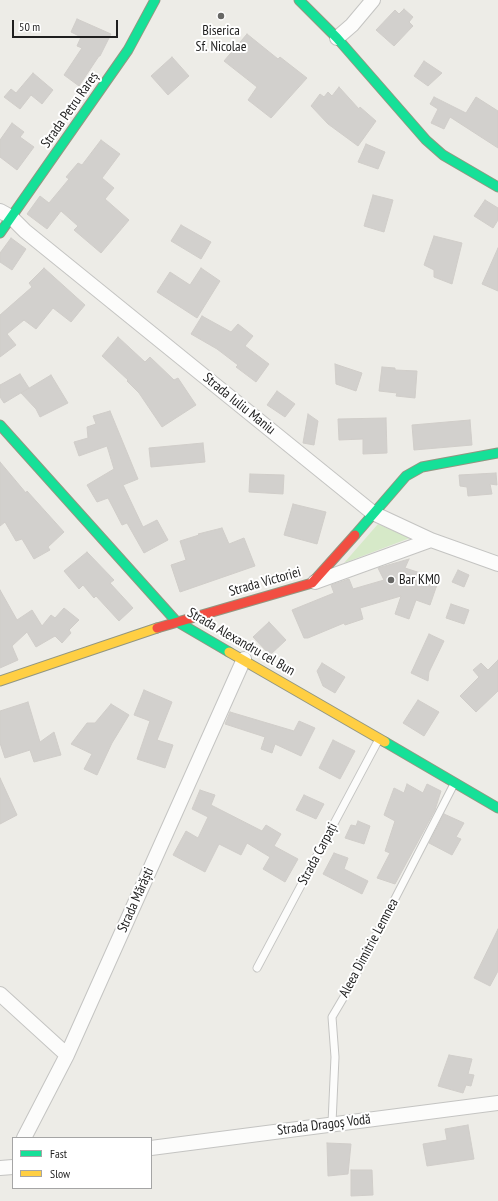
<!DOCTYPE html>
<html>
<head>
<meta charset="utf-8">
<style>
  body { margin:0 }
  #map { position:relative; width:498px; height:1201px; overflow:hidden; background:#edece7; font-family:"PT Sans Narrow",sans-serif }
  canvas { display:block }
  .legend { position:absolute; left:12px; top:1137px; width:140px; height:52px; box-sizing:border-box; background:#fff; border:1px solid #a5a5a5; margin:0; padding:5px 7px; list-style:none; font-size:12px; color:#1f1f1f }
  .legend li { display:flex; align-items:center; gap:8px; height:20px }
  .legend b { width:20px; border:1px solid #a5a5a5 }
  .scale { position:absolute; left:12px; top:20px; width:106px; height:18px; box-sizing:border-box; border:2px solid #1f1f1f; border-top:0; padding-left:5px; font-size:12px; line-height:14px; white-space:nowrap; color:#1f1f1f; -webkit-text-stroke:3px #fff; paint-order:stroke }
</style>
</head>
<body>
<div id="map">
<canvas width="498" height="1201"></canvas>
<ul class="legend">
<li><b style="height:5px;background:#16e098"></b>Fast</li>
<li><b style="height:5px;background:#ffcf43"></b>Slow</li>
</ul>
<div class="scale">50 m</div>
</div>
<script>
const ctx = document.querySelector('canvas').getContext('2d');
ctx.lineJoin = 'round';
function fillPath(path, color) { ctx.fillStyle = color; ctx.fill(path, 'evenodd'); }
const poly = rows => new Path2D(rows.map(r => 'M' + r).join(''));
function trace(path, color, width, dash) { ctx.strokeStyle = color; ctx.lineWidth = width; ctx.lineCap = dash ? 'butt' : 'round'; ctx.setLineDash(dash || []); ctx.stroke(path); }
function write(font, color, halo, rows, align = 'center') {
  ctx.font = font + ' "PT Sans Narrow",sans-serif'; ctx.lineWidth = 4; ctx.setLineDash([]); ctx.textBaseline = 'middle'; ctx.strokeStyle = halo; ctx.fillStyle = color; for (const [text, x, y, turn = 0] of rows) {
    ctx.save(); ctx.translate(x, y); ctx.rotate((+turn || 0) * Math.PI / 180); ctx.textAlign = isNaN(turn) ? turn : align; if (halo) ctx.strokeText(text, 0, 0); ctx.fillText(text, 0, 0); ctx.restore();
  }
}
const grass = poly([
  [378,524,410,538,344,563]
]);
const building = poly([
  [404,9,413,17,409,22,413,26,394,46,376,30,395,10,399,14,404,9],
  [77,19,111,34,100,56,99,56,79,86,64,75,82,48,77,46,81,37,71,32,77,19],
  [247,34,278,59,280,57,307,78,271,118,248,100,257,87,224,61,247,34],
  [172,57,189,76,168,95,151,76,172,57],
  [424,61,442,73,428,86,414,76,424,61],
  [33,73,53,90,42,104,31,95,20,109,4,97,11,89,16,93,33,73],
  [339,87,359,109,360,107,376,121,358,146,328,124,311,106,320,94,324,97,328,92,332,96,339,87],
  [434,97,466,113,476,97,498,111,498,148,450,117,444,129,431,123,438,109,430,104,434,97],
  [12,123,24,132,20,137,34,147,17,170,0,157,0,140,12,123],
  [101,140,120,154,102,178,114,188,105,199,129,220,101,253,74,230,78,226,61,211,47,229,27,214,40,196,49,203,69,179,66,177,78,163,82,165,101,140],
  [366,144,385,152,378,169,358,162,366,144],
  [373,195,393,200,384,232,364,226,373,195],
  [485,200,498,208,498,220,493,228,474,216,485,200],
  [181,225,211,242,201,259,171,241,181,225],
  [434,236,462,243,452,284,434,277,434,270,424,265,434,236],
  [11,238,26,249,12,270,0,262,0,253,11,238],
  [498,248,498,291,482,284,498,248],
  [44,268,85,305,71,322,53,308,36,329,24,320,7,334,16,345,0,357,0,315,32,287,29,283,44,268],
  [201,268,220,281,197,318,157,292,170,272,190,285,201,268],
  [202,316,231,332,238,324,253,336,245,346,269,364,256,382,236,367,238,365,217,349,191,334,202,316],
  [118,337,145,362,150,357,174,380,178,378,196,405,162,427,139,393,127,381,128,380,102,356,118,337],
  [335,364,362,373,356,391,336,384,335,364],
  [382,367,395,368,395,370,417,371,415,398,396,396,397,393,379,391,382,367],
  [20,374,29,388,4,403,0,397,0,385,20,374],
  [51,375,68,403,40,417,36,409,21,393,51,375],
  [277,391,295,404,285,417,267,405,277,391],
  [110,411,138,479,123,485,143,527,157,520,168,540,144,553,127,523,122,525,108,498,97,502,87,485,114,469,107,446,79,456,74,442,88,438,87,427,96,424,93,416,110,411],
  [308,414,318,421,314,445,303,443,308,414],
  [386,418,387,453,363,454,363,439,339,440,338,419,386,418],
  [470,420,472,445,414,450,412,425,470,420],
  [203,443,205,462,151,467,149,448,203,443],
  [0,462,26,493,27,491,64,532,48,547,50,550,34,559,22,539,16,541,5,522,0,526,0,462],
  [496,473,497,485,490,484,492,494,468,496,467,487,460,486,459,475,496,473],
  [250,474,284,475,283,494,249,492,250,474],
  [293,504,326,512,317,544,284,535,293,504],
  [222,528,229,544,244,538,255,566,180,592,171,565,186,560,180,541,199,535,198,534,222,528],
  [87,552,114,580,110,583,133,608,119,621,96,596,94,598,83,585,79,589,64,571,87,552],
  [409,559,405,568,439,579,430,605,416,600,409,619,395,614,401,596,360,608,363,619,345,625,344,623,308,638,304,638,292,610,334,593,331,585,349,579,353,589,384,580,378,568,409,559],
  [458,570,469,575,464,587,452,582,458,570],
  [0,590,17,620,32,610,42,626,51,615,55,618,64,608,79,620,69,630,71,633,62,643,55,636,36,647,27,632,12,646,18,660,0,668,0,590],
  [451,604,469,610,464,624,446,618,451,604],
  [269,622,286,640,270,655,253,637,269,622],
  [429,634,444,641,429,672,428,681,411,673,429,634],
  [498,660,498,691,476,712,460,696,479,677,473,670,481,663,488,670,498,660],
  [322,663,345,677,335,693,323,686,317,671,322,663],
  [144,690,172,702,157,740,173,745,165,768,137,759,150,721,134,715,144,690],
  [418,700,439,712,424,736,403,723,418,700],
  [28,702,40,742,54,732,61,755,34,762,30,750,5,758,0,743,0,711,28,702],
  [111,704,129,715,112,743,97,775,84,769,92,754,71,744,87,723,95,723,111,704],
  [230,712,294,731,299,721,315,728,301,756,275,744,272,753,261,749,265,737,225,724,230,712],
  [333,740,355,751,340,779,319,768,333,740],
  [0,778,17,815,0,824,0,778],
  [407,784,423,793,427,784,441,791,435,810,395,884,377,878,390,853,385,851,395,821,384,815,394,788,404,793,407,784],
  [200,790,215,795,211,805,262,831,266,825,281,834,274,846,298,859,285,882,263,869,270,857,247,843,241,855,219,844,205,872,173,855,186,831,198,838,208,817,192,809,200,790],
  [304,795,324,804,316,819,296,810,304,795],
  [444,814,464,823,456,837,461,839,452,855,429,843,444,814],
  [358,821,370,826,364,844,345,838,351,825,356,826,358,821],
  [334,853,348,858,344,869,368,881,362,894,323,874,334,853],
  [498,929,498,971,490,986,474,978,498,929],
  [449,1055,472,1059,468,1074,474,1075,471,1086,466,1085,463,1093,438,1086,449,1055],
  [468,1125,474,1159,427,1166,423,1144,447,1140,445,1129,468,1125],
  [327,1143,351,1144,348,1174,328,1176,327,1143],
  [351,1170,372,1170,373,1195,351,1196,351,1170]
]);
const lane = poly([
  [257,968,379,739],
  [332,1123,335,1057,332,1017,348,990,454,784]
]);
const street = poly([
  [337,38,352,25,373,0],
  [0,211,11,217,25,231,373,513,431,540,498,564],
  [315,582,431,540],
  [0,994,67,1055],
  [24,1138,67,1055,244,659],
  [151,1148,498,1103],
  [0,1168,13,1167]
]);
const fast = poly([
  [299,0,337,38,426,140,443,155,498,187],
  [0,233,128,50,155,0],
  [0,425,176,621,229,652],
  [355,535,406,476,422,467,498,453],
  [385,742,498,808]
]);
const slow = poly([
  [229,652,385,742],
  [0,681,157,628]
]);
const jam = poly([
  [157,628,312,583,355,535]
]);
const markers = [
  [221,16,4,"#676765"],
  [391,580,4,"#676765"]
];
const poiNames = [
  ["Biserica",221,31],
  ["Sf. Nicolae",221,47],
  ["Bar KM0",399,580,"left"]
];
const streetNames = [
  ["Strada Petru Rareș",70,110,-55],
  ["Strada Iuliu Maniu",239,404,39],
  ["Strada Victoriei",265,582,-16],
  ["Strada Alexandru cel Bun",241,642,30],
  ["Strada Carpați",318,854,-62],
  ["Strada Mărăști",136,900,-66],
  ["Aleea Dimitrie Lemnea",369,948,-62],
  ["Strada Dragoș Vodă",324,1125,-7]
];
fillPath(grass, '#d6e9c8');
fillPath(building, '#d2d0cd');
trace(building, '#d0cdc9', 1);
trace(lane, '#c4c4c2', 9);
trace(street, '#c4c4c2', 16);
trace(fast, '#929680', 11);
trace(slow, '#929680', 11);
trace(jam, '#929680', 11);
trace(lane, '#fcfcfb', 7);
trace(street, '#fcfcfb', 14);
trace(fast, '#16e098', 9);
trace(slow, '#ffcf43', 9);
trace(jam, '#f24e42', 9);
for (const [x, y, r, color] of markers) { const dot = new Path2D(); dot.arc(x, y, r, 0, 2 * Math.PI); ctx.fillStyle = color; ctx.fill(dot); trace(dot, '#fff', 1.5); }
write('14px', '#1f1f1f', '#fff', poiNames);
write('14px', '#1f1f1f', '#fff', streetNames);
</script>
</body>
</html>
